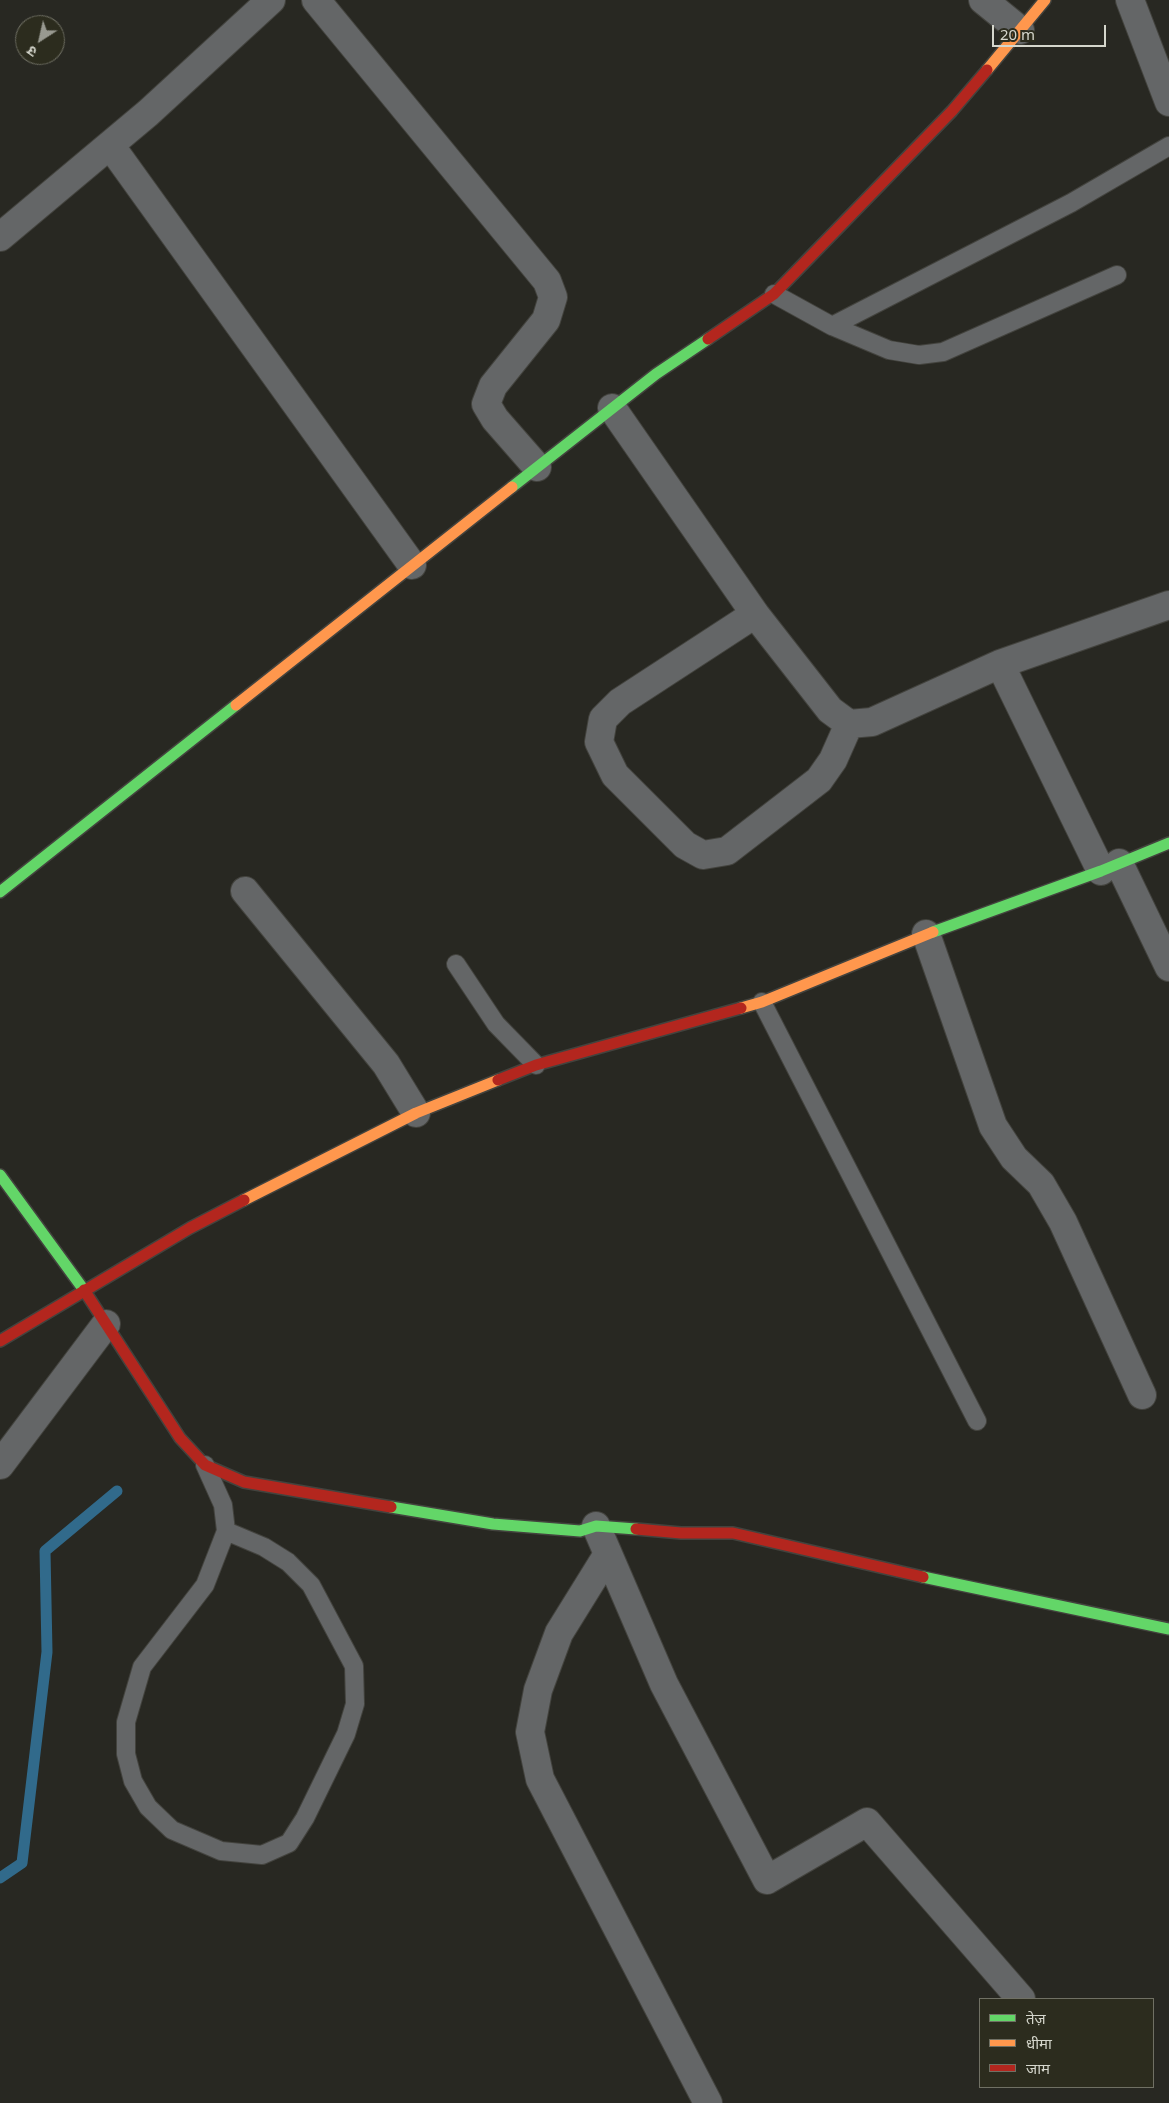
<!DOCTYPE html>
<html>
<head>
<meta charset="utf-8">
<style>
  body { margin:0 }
  #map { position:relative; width:1169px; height:2103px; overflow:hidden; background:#282822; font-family:"Noto Sans","Noto Sans Devanagari",sans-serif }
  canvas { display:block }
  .legend { position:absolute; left:979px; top:1998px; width:175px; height:90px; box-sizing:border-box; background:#2c2c1e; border:1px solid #707064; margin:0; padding:6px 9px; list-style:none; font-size:15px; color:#d5d6cc }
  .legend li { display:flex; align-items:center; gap:10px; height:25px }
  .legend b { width:25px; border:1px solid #707064 }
  .north { position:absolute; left:15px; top:15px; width:50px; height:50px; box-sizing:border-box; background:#2c2c1e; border:1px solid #707064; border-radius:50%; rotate:215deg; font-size:14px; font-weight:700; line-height:20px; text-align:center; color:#d5d6cc }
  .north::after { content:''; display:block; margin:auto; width:18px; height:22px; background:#989990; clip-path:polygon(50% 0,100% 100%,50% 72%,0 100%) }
  .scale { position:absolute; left:992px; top:25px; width:114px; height:22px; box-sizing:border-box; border:2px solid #d5d6cc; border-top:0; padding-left:6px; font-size:15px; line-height:18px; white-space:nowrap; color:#d5d6cc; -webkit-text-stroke:4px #2c2c1e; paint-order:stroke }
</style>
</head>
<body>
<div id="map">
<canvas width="1169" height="2103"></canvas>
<ul class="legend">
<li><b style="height:6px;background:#63d668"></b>तेज़</li>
<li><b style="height:6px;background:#ff974d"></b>धीमा</li>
<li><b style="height:6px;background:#b3261e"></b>जाम</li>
</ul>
<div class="north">उ</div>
<div class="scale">20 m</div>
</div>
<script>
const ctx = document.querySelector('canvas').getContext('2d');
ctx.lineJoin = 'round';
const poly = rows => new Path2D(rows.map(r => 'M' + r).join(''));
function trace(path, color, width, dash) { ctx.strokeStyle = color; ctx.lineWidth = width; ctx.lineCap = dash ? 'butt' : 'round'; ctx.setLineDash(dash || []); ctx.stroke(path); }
const stream = poly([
  [0,1878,22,1863,47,1652,45,1551,117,1491]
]);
const lane = poly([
  [774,294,832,326,1071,203,1169,146],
  [832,326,889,350,919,355,943,352,1117,275],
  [456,964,496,1024,536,1065],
  [762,1002,977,1421],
  [205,1465,223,1505,226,1531,205,1585,142,1667,126,1722,126,1754,133,1781,148,1807,172,1830,221,1851,262,1855,289,1843,305,1818,346,1734,355,1704,354,1666,311,1585,288,1562,264,1547,226,1531]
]);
const street = poly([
  [316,0,547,281,553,297,546,320,493,386,486,404,495,419,537,467],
  [983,0,1020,30],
  [1130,0,1169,102],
  [110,145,412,565],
  [0,237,148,113,271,0],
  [612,408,755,614,830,710,849,724,872,722,1000,664],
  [755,614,620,702,603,719,599,742,615,775,685,845,703,855,727,851,819,780,833,760,849,724],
  [1119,863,1169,967],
  [1101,871,1000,664,1169,605],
  [245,891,386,1064,416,1113],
  [926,934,993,1126,1014,1158,1041,1184,1063,1222,1142,1395],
  [0,1465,106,1324],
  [596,1526,664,1684,767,1880,867,1822,1021,1999],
  [608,1554,559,1633,538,1690,530,1732,540,1779,708,2103]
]);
const fast = poly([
  [512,487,656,374,708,339],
  [0,892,236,705],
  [933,932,1101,871,1169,843],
  [0,1175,84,1290],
  [391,1507,493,1524,580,1531,596,1526,636,1529],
  [923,1577,1169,1629]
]);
const slow = poly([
  [987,70,1045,0],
  [236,705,512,487],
  [741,1008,762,1002,933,932],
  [244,1200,416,1113,498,1080]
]);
const jam = poly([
  [708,339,774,294,952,111,987,70],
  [498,1080,536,1065,741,1008],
  [84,1290,180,1438,205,1465,244,1482,391,1507],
  [0,1341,190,1228,244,1200],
  [636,1529,681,1533,733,1533,923,1577]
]);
trace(stream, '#316a8b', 11);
trace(lane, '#43433e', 20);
trace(street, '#43433e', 30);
trace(fast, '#43433e', 14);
trace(slow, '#43433e', 14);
trace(jam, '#43433e', 14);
trace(lane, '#646667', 18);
trace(street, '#646667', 28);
trace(fast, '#63d668', 11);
trace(slow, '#ff974d', 11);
trace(jam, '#b3261e', 11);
</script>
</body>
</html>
